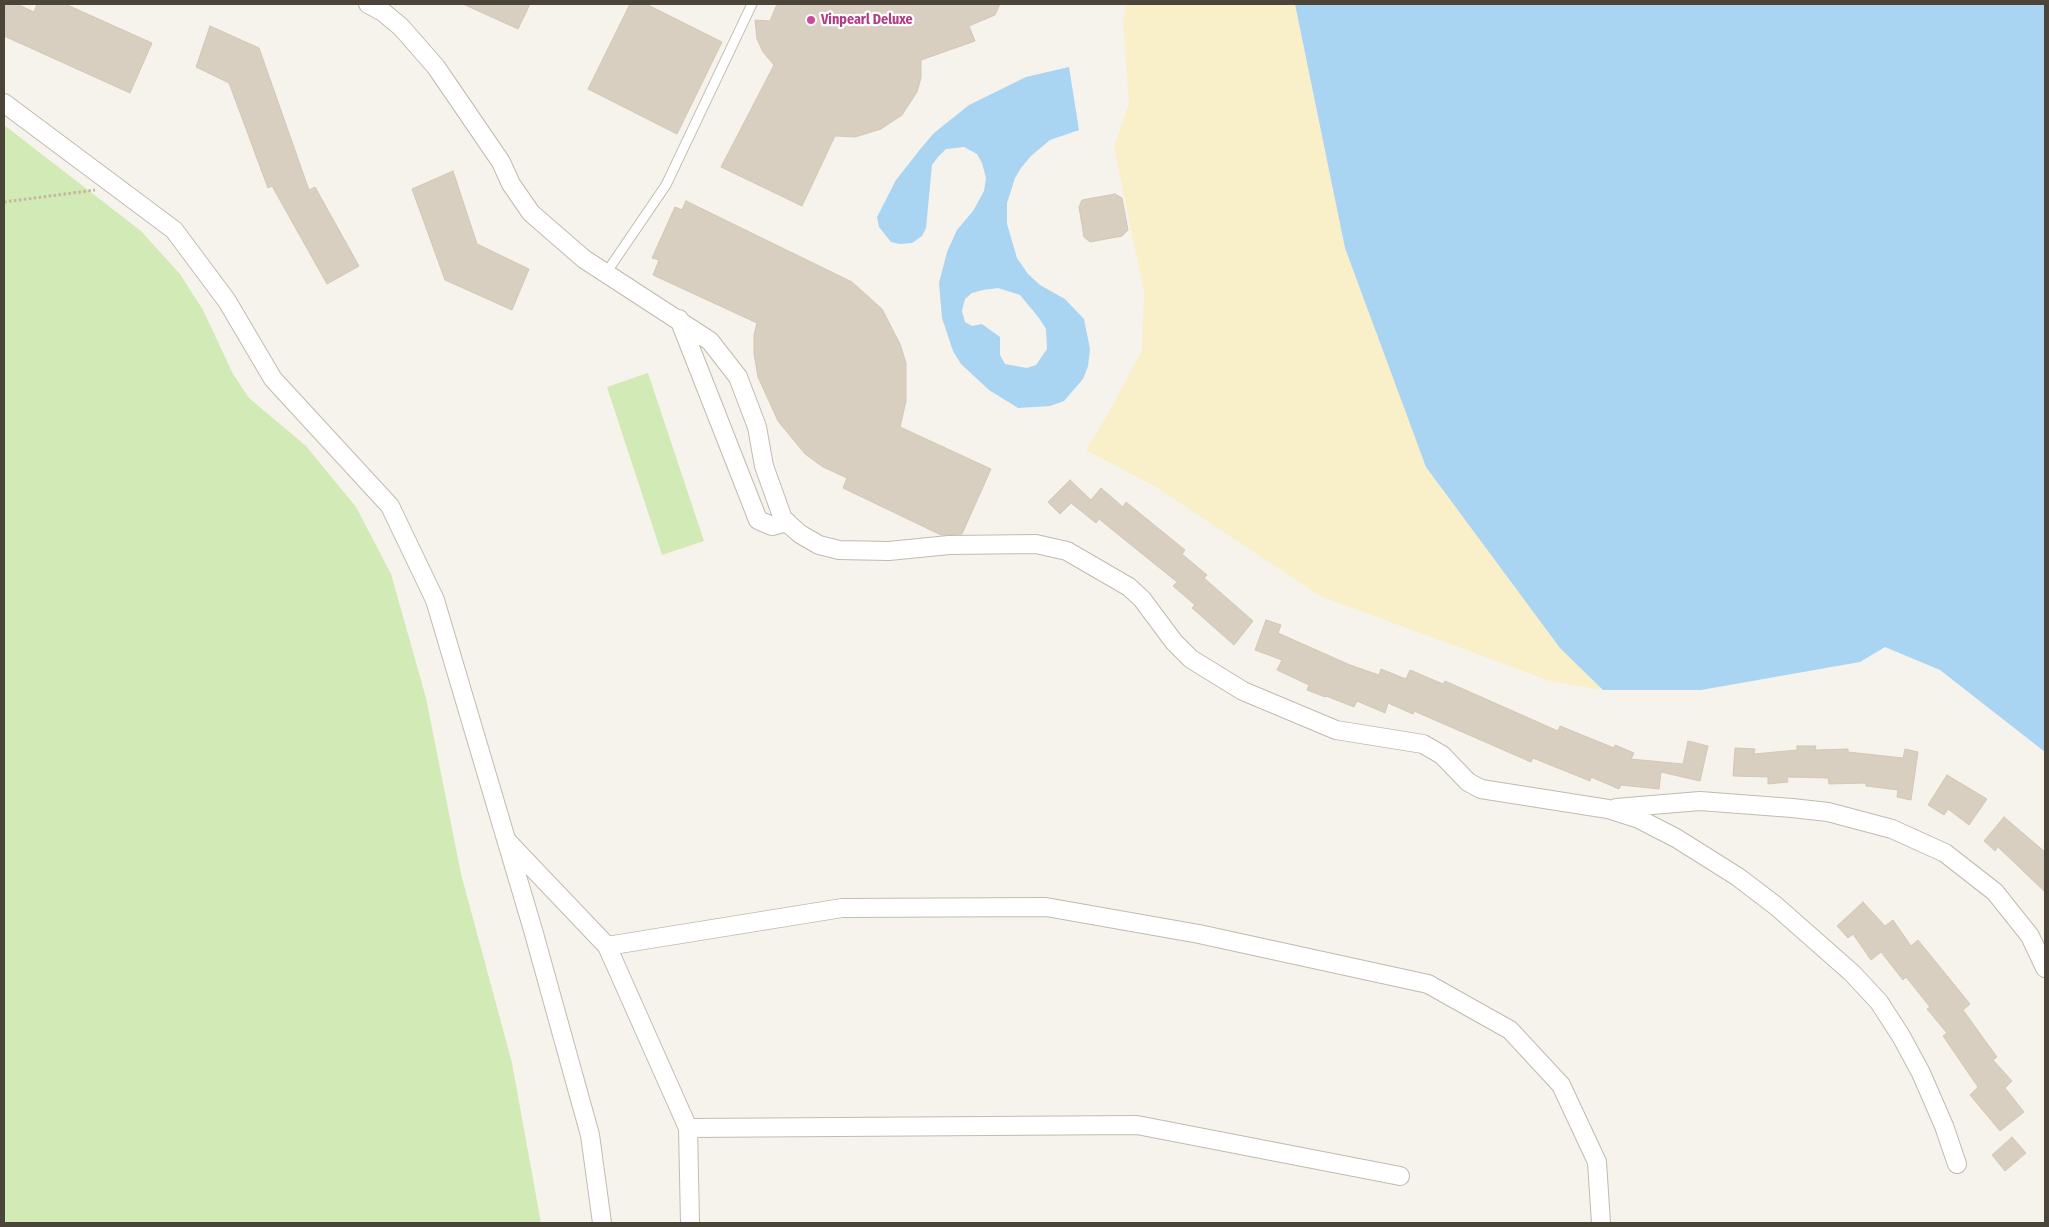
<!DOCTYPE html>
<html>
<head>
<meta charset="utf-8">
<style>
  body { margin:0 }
  #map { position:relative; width:2049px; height:1227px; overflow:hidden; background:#f6f3ec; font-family:"Fira Sans Condensed",sans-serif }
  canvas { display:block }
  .frame { position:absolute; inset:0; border:5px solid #4b4439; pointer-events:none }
</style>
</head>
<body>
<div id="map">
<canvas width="2049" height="1227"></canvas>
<div class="frame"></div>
</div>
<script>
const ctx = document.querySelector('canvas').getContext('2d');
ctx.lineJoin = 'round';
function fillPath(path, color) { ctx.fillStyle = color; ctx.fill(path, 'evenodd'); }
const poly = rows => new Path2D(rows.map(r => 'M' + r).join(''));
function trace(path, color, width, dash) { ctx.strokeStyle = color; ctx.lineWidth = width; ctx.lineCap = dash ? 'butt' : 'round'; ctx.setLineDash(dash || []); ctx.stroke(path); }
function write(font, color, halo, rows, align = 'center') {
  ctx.font = font + ' "Fira Sans Condensed",sans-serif'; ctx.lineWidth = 4.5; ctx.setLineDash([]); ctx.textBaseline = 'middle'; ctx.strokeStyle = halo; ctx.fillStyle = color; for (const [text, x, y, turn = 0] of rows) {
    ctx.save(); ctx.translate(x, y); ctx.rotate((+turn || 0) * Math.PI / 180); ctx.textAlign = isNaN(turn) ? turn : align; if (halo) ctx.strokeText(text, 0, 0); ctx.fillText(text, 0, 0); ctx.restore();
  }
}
const green = poly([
  [4,125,141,231,180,274,203,310,233,374,249,398,306,446,356,507,391,574,426,698,461,874,512,1063,541,1223,4,1223],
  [648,373,704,541,662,555,607,387]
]);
const sand = poly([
  [1126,4,1295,4,1345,248,1560,647,1603,690,1550,681,1320,596,1156,487,1086,450,1109,412,1142,350,1144,293,1114,147,1129,103,1123,22]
]);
const water = poly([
  [1295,4,2045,4,2045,752,1940,670,1885,647,1860,662,1701,690,1603,690,1560,648,1426,467,1345,248],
  [1069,67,1079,130,1050,140,1031,156,1021,168,1015,178,1007,203,1007,224,1017,258,1028,274,1040,285,1065,299,1084,319,1090,349,1088,366,1083,379,1064,401,1050,406,1018,408,989,390,961,364,953,351,942,318,939,283,947,252,957,230,973,211,984,191,986,178,982,163,977,154,964,147,946,149,938,157,932,165,926,228,922,236,912,243,900,244,891,242,879,227,877,217,896,180,922,147,934,133,969,105,1026,77],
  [998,288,1020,295,1039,318,1046,329,1047,349,1036,365,1027,368,1005,364,1000,355,1000,337,982,324,972,326,965,322,962,311,965,299,972,293,983,290]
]);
const building = poly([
  [4,4,17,4,34,12,37,4,65,4,152,43,130,93,4,36,4,4],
  [463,4,530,4,518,29,463,4],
  [630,4,646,4,722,42,677,134,588,89,630,4],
  [777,4,1000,4,995,15,969,26,975,41,921,60,921,78,917,92,902,115,881,129,855,137,835,136,802,206,721,167,774,65,763,52,757,39,755,20,770,21,777,4],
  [210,26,259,48,309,190,315,187,359,266,327,284,272,186,268,188,229,83,196,67,210,26],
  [453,171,477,244,529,269,512,310,445,280,412,189,453,171],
  [1115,194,1122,198,1128,230,1122,236,1090,242,1084,237,1079,207,1082,200,1115,194],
  [686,201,852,282,882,309,900,344,906,363,906,401,900,427,991,469,962,534,941,535,843,488,847,478,823,467,805,454,778,421,758,377,754,354,754,335,757,323,653,275,659,260,652,258,675,207,682,210,686,201],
  [1070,480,1091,500,1101,488,1123,507,1126,502,1185,550,1182,554,1207,575,1204,578,1253,621,1234,645,1192,608,1195,605,1173,586,1177,582,1099,519,1096,523,1071,503,1060,514,1048,502,1070,480],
  [1266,620,1281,625,1278,633,1350,665,1379,675,1381,669,1406,679,1410,670,1443,684,1445,681,1558,731,1560,726,1614,748,1615,745,1634,753,1631,759,1683,764,1688,741,1708,746,1700,781,1661,772,1659,789,1621,785,1619,789,1591,777,1590,781,1533,758,1531,762,1414,711,1413,714,1388,703,1385,713,1357,701,1354,707,1326,696,1325,697,1307,690,1309,685,1277,670,1282,660,1255,650,1266,620],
  [1797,746,1816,746,1815,750,1848,749,1848,752,1903,758,1905,749,1918,752,1911,800,1897,797,1898,790,1866,786,1866,783,1829,784,1828,778,1787,777,1788,782,1768,784,1768,777,1733,776,1735,748,1755,749,1754,754,1797,750,1797,746],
  [1947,775,1987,799,1969,825,1948,809,1944,815,1928,805,1947,775],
  [2004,817,2045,852,2045,892,1998,847,1995,851,1984,841,2004,817],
  [1863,902,1885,926,1893,920,1911,946,1918,940,1970,1004,1963,1010,1997,1057,1993,1060,2012,1081,2005,1088,2024,1112,2000,1131,1970,1095,1978,1087,1943,1036,1947,1033,1927,1009,1930,1007,1906,977,1903,980,1881,952,1871,960,1853,934,1848,938,1837,926,1863,902],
  [2012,1137,2026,1153,2005,1171,1992,1155,2012,1137]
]);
const path = poly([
  [4,202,95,190]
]);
const service = poly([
  [606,273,666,185,752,4]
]);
const minor = poly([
  [368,4,383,12,401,27,436,67,501,162,511,184,531,213,584,259,710,341,738,377,757,427,764,466,783,519,800,534,819,545,839,550,889,551,949,545,1036,544,1067,551,1129,587,1142,599,1174,642,1191,659,1243,691,1336,730,1423,744,1442,755,1468,782,1481,789,1608,809,1639,819,1676,838,1738,877,1776,906,1852,973,1879,1002,1901,1036,1921,1073,1944,1126,1957,1164],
  [4,103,174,230,227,301,273,379,390,506,435,600,533,930,590,1135,602,1223],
  [679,319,758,520,772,526,787,522],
  [1616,808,1700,801,1792,808,1828,812,1892,829,1945,853,1995,892,2030,936,2045,968],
  [508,842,607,946,688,1128,690,1223],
  [607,946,842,908,1046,907,1199,934,1428,984,1510,1030,1561,1085,1597,1162,1601,1223],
  [688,1128,1137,1125,1400,1176]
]);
const markers = [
  [811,20,5,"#d1479c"]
];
const hotelNames = [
  ["Vinpearl Deluxe",821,20]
];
fillPath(green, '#d2eab5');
fillPath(sand, '#f9efc9');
fillPath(water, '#a9d4f2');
fillPath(building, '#d8cfc1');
trace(building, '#d3c7b4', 1);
trace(service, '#c2bbae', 11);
trace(minor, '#c2bbae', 20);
trace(path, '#c4b79f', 3, [2.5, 2.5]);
trace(service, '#fff', 9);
trace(minor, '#fff', 18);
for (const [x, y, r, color] of markers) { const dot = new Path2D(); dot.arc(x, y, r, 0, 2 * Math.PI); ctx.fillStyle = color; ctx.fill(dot); trace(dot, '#fff', 2); }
write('bold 14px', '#b23c85', '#fff', hotelNames, 'left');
</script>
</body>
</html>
